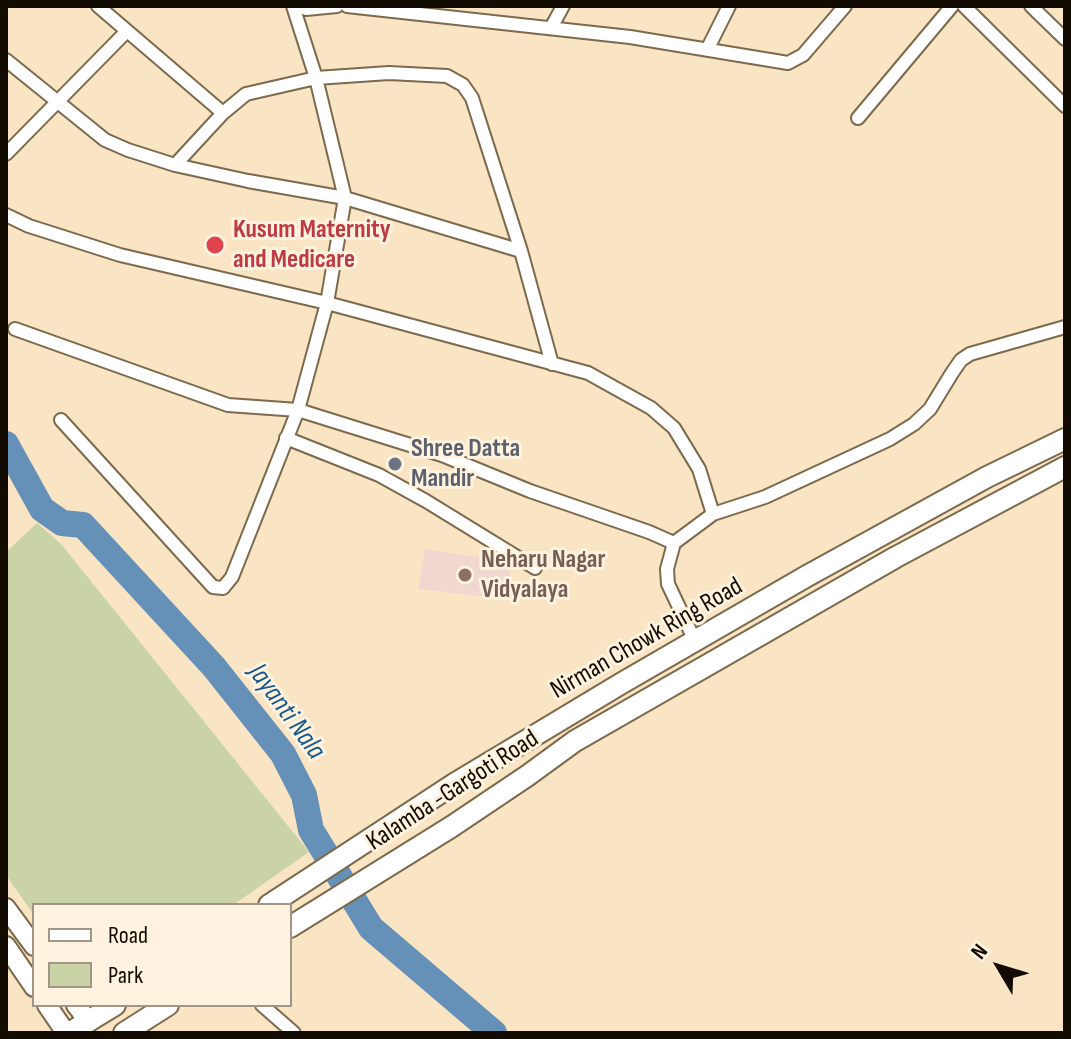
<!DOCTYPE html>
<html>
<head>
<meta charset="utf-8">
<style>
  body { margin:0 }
  #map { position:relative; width:1071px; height:1039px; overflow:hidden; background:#f9e4c3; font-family:"Sofia Sans Condensed",sans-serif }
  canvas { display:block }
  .frame { position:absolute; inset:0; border:8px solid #120b02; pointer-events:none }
  .legend { position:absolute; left:32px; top:903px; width:260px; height:104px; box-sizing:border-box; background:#fff2df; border:2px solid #a09687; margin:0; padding:10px 14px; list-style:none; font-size:24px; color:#120b02 }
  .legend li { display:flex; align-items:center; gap:16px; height:40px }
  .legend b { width:40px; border:2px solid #a09687 }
  .north { position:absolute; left:959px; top:927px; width:80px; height:80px; -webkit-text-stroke:6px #fff2df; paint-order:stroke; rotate:308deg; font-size:22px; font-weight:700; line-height:32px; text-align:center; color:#120b02 }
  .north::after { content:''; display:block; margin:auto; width:28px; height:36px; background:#120b02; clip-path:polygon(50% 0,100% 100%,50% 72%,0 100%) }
</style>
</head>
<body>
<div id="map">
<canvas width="1071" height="1039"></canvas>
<div class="frame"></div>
<ul class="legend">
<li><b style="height:10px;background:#fff"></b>Road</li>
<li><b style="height:22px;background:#c9d3a6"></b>Park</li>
</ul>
<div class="north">N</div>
</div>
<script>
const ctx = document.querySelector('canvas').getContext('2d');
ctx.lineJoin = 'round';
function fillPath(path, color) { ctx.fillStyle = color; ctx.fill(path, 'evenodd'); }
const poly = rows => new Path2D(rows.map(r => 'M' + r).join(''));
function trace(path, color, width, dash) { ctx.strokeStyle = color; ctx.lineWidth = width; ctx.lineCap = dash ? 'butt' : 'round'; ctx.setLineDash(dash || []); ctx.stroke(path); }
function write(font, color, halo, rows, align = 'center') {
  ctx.font = font + ' "Sofia Sans Condensed",sans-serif'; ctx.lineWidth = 6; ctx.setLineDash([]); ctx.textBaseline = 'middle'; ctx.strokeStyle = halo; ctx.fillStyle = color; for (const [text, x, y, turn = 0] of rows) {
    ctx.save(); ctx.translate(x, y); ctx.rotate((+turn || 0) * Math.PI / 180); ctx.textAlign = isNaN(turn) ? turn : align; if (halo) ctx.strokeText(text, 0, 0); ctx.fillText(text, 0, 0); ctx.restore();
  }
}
const education = poly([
  [425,549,511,562,507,599,418,589]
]);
const green = poly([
  [37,523,61,544,309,852,233,905,34,905,34,915,6,875,6,552]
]);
const river = poly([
  [6,444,42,509,62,523,83,525,214,667,283,754,304,795,311,830,371,928,494,1033]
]);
const minor = poly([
  [98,6,223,113],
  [298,6,306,9,337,6],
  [347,6,630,37,788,63,803,55,845,6],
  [964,6,1065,106],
  [1031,6,1065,39],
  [551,28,563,6],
  [708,48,729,6],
  [6,60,105,140,128,150,175,165,248,181,345,198,521,251],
  [858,118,952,6],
  [6,154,127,31],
  [175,165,223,113,246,94,316,78,389,73,447,76,463,85,472,98,521,251,552,364],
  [6,215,29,226,120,255,327,303,588,373,651,408,674,428,699,469,713,514],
  [15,329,228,405,298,410,442,455,530,491,649,532,674,543],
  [61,420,213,587,223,588,232,577,298,410,327,303,345,198,316,78,293,6],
  [286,438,379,475,426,501,535,568],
  [695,641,668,584,667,569,674,543,713,514,765,497,890,439,914,424,930,409,952,373,961,360,970,354,1065,327],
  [262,1005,294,1033]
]);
const secondary = poly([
  [6,908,34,946],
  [6,946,34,987],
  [47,1005,66,1033],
  [76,1005,89,1022]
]);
const primary = poly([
  [269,905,454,784,622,683,807,576,987,477,1065,439],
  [290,927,451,827,527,776,575,741,896,557,1065,467],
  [69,1033,115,1005],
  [124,1033,168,1005]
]);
const markers = [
  [215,245,10,"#e0444e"],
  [395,464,8,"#6b7280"],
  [465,575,8,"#8d6e63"]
];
const healthNames = [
  ["Kusum Maternity",233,230],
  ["and Medicare",233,260]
];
const worshipNames = [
  ["Shree Datta",411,449],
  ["Mandir",411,479]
];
const educationNames = [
  ["Neharu Nagar",481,560],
  ["Vidyalaya",481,590]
];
const streetNames = [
  ["Nirman Chowk Ring Road",647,639,-30],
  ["Kalamba -Gargoti Road",453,791,-33]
];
const waterNames = [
  ["Jayanti Nala",286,712,54]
];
fillPath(education, '#f0d7cf');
fillPath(green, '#c9d3a6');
trace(river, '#6590b7', 26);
trace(minor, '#7c6a4d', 16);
trace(secondary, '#7c6a4d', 22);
trace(primary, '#7c6a4d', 24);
trace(minor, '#fff', 12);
trace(secondary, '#fff', 18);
trace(primary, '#fff', 20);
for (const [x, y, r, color] of markers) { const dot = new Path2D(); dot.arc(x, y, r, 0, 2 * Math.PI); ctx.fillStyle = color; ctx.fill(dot); trace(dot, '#fff2df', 3); }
write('bold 26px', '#be3a42', '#fff2df', healthNames, 'left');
write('bold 26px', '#5b616d', '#fff2df', worshipNames, 'left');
write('bold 26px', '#785e54', '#fff2df', educationNames, 'left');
write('26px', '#120b02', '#fff2df', streetNames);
write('italic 28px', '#14588b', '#fff2df', waterNames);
</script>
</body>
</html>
